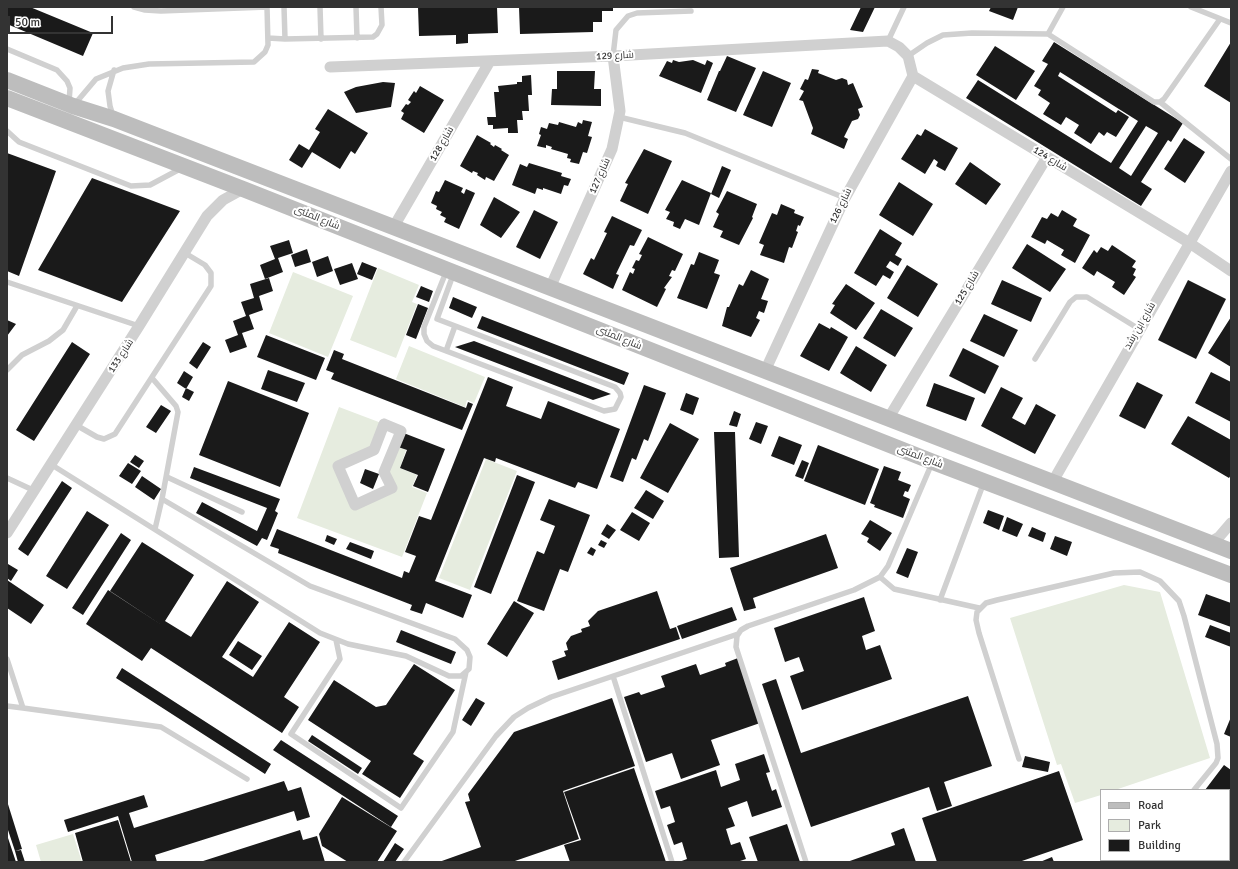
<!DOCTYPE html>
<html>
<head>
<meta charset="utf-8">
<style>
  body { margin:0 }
  #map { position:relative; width:1238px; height:869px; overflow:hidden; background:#fff; font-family:Signika,sans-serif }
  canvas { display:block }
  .frame { position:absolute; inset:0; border:8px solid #333; pointer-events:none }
  .legend { position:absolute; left:1100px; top:789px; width:130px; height:72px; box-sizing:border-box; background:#fff; border:1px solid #adadad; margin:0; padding:5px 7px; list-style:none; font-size:12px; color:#333 }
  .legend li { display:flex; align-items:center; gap:8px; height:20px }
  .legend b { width:20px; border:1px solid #adadad }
  .scale { position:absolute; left:8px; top:16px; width:105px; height:18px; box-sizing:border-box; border:2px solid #333; border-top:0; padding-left:5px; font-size:12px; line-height:14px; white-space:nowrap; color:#333; -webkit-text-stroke:3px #fff; paint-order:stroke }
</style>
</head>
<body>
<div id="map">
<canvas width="1238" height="869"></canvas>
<div class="frame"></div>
<ul class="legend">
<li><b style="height:5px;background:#bdbdbd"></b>Road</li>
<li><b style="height:11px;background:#e6ecdf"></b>Park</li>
<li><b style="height:11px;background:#1a1a1a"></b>Building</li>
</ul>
<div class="scale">50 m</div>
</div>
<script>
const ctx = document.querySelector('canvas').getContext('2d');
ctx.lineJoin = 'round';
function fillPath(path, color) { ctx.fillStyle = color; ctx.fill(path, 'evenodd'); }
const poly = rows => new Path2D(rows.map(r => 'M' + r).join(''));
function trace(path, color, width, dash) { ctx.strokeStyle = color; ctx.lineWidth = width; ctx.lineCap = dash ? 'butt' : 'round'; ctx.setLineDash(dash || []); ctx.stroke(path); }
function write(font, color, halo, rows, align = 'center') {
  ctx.font = font + ' Signika,Cairo,sans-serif'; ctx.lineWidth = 4; ctx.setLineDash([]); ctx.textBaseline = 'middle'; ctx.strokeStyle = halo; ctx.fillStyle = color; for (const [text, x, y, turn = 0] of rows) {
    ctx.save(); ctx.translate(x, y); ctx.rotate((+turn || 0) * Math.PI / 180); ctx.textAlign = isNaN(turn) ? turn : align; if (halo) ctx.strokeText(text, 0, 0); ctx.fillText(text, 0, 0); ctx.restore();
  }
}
const green = poly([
  [378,268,419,285,412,302,417,304,396,358,350,340],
  [293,272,353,296,328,357,269,333],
  [409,346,485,377,474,403,467,400,465,407,396,379],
  [339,407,384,424,374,450,338,466,355,505,392,488,384,472,395,446,406,450,400,468,417,475,412,487,427,493,402,557,297,518],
  [486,459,517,471,470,590,439,578],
  [1124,585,1160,592,1210,758,1115,790,1101,790,1101,795,1075,803,1061,764,1057,765,1010,618],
  [73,834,82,862,41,862,36,845]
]);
const building = poly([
  [7,7,30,7,93,33,83,56,7,24],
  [418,7,497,7,498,33,468,34,468,43,456,44,456,35,419,36],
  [519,7,613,7,613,11,602,11,602,22,593,22,593,32,520,34],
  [861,7,875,7,863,32,850,30],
  [991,7,1018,7,1013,20,989,11],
  [1054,42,1183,123,1171,142,1168,140,1141,182,1152,189,1141,206,966,98,978,80,1111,163,1138,121,1060,72,1058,76,1116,113,1118,110,1129,117,1116,137,1107,132,1104,136,1099,132,1091,144,1074,133,1079,125,1066,117,1061,125,1043,114,1050,103,1038,95,1041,90,1034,86,1048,64,1042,61],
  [1146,126,1158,133,1131,176,1119,168],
  [1231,42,1231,103,1204,86],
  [995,46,1035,71,1016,100,976,75],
  [727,56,756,68,736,112,707,100,719,71,720,71],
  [673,60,679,62,693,60,705,65,707,60,713,63,701,93,659,76,667,61,672,63],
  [812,69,819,70,818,73,836,80,842,78,847,80,848,85,853,83,863,107,858,109,860,115,858,119,852,121,844,137,848,139,844,149,811,134,813,128,803,101,799,100,804,91,800,89,805,79,808,80],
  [557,71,595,71,594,89,601,89,601,106,551,105,552,89,557,89],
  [763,71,791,83,772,127,743,115],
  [531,75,532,95,528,95,529,111,522,111,523,120,517,120,518,133,508,133,508,128,493,129,493,125,488,125,487,117,496,117,494,92,499,92,498,86,517,84,517,82,522,82,522,76],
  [383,82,395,83,391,107,356,113,344,92,356,87],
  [420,86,444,100,424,133,401,119,404,113,401,111,406,104,408,105,411,102,408,100,414,91,416,93],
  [328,109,368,133,355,154,351,151,340,169,312,152,302,168,289,160,299,144,309,150,320,132,315,129],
  [583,120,592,122,588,136,592,137,587,153,583,152,579,164,570,162,571,159,567,158,568,154,551,149,552,147,546,145,546,148,537,146,541,135,539,134,541,127,547,129,549,123,558,125,559,122,576,127,578,122,582,124],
  [925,129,958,148,945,171,936,166,938,162,934,159,925,174,901,159,917,134,921,136],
  [477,135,491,143,490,144,494,147,495,145,502,149,501,150,509,155,494,181,486,177,485,180,477,175,478,173,473,171,472,173,460,166],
  [1184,138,1205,152,1185,183,1164,169],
  [644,149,672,161,648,214,620,201,628,184,625,183],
  [7,153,56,171,19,276,7,271],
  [970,162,1001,184,986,205,955,184],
  [529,163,562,173,561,176,571,179,568,186,564,185,561,194,543,188,543,190,537,188,535,194,512,185,520,164,527,167],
  [722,166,731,170,719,198,711,194],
  [92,178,180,211,122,302,38,270],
  [445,180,463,188,461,192,464,194,466,189,475,193,459,229,444,222,446,218,440,215,442,212,436,209,437,206,431,203,436,191,439,192],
  [682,180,711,193,699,225,685,219,680,229,673,226,674,222,666,219,670,212,665,210],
  [899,182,933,204,913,236,879,215],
  [727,191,757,204,752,217,753,218,739,245,720,237,723,231,713,227,719,214,716,212],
  [494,197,520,212,501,238,480,225],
  [781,204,795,210,794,213,804,217,800,226,798,225,796,231,798,232,792,248,789,247,784,263,760,255,764,245,759,243,772,213,777,215],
  [534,210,558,222,540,259,516,247],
  [1062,210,1077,219,1073,226,1090,235,1075,263,1061,255,1064,250,1047,240,1045,244,1031,237,1042,217,1047,219,1051,213,1058,217],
  [612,216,642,230,634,246,630,245,616,274,619,275,613,289,583,274,591,258,594,260,607,233,604,232],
  [880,229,902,243,895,255,902,259,898,266,890,261,886,267,894,272,890,279,883,275,876,286,854,273],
  [648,237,683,254,675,271,672,270,669,276,672,277,664,288,666,289,657,307,622,290,630,272,633,274,635,269,632,268,636,260,639,261,642,255,639,254],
  [289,240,293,253,278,258,283,272,265,279,260,265,275,259,270,246],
  [1027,244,1066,269,1050,292,1012,268],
  [1112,245,1136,261,1132,267,1136,269,1133,275,1136,277,1124,295,1112,287,1115,282,1097,271,1094,276,1082,268,1094,250,1097,253,1101,247,1108,251],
  [307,249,311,262,295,267,291,255],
  [699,252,719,260,714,273,720,275,707,309,677,298,691,264,694,265],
  [328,256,333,271,317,277,312,262],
  [362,262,377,268,372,280,357,274],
  [352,263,358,279,340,285,334,269],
  [907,265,938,284,918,317,887,298],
  [751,270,769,279,761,299,768,301,764,313,759,311,756,318,760,320,751,337,722,326,727,307,729,307,739,284,743,286],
  [269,278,273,291,259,296,263,310,249,315,254,329,242,333,247,347,230,353,225,340,238,335,233,321,246,316,241,302,254,298,250,284],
  [1002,280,1042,298,1031,322,991,304],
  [1188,280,1226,299,1196,359,1158,340],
  [846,284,875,303,856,330,830,313,835,305,832,304],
  [421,286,433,291,429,302,416,297],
  [453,297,477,307,472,318,449,308],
  [418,304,428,308,416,339,406,335],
  [881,309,913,328,895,357,863,338],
  [984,314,1018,330,1004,357,970,341],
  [482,316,629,373,624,385,477,328],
  [1231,317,1231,367,1208,353],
  [7,320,16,324,7,336],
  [819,323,830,329,831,327,848,337,829,371,800,356],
  [266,335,325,358,316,380,257,357],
  [474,341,611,394,593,400,455,347],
  [72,342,90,354,34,441,16,430],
  [203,342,211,347,197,369,189,363],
  [856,346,887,365,871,392,840,373],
  [963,348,999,366,985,394,949,376],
  [334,350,344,354,342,359,466,408,468,402,473,404,462,430,331,379,334,373,326,370],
  [268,370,305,383,297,402,261,389],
  [184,371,193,377,186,389,177,383],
  [1211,372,1231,382,1231,422,1195,403],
  [488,377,513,387,506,406,541,419,548,401,620,429,597,489,578,482,575,488,496,458,495,462,484,458,435,581,472,595,463,618,426,603,422,614,410,610,412,605,278,553,279,549,270,546,277,529,402,578,404,571,409,573,416,556,405,552,419,516,431,520],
  [228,381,309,413,280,487,199,455],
  [1137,382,1163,395,1145,429,1119,416],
  [934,383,975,398,966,421,926,406],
  [644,385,666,393,648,441,644,439,636,460,632,458,623,482,610,477],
  [1001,387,1023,398,1012,418,1025,425,1036,404,1056,415,1035,454,981,426],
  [186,388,194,392,189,401,182,397],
  [686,393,699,398,693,415,680,410],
  [161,405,171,411,156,433,146,427],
  [734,411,741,414,737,427,729,425],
  [1188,416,1231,440,1231,475,1229,478,1171,444],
  [756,422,768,426,761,444,749,439],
  [670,423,699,439,668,493,640,478],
  [401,432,445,449,428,492,413,486,418,475,400,468,407,450,395,446],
  [714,432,735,432,739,557,719,558],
  [779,436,802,445,794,465,771,456],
  [818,445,879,469,865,505,804,481],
  [135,455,144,461,139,468,130,462],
  [802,460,809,463,803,479,795,476],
  [128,463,141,471,132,484,119,476],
  [884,466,901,472,898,480,911,485,908,492,905,491,903,496,910,499,903,518,874,507,875,505,870,503],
  [194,467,280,499,275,511,278,513,267,540,262,538,257,546,196,513,202,502,257,531,267,508,190,478],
  [365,469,379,474,373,489,360,483],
  [517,475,535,482,491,594,474,587],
  [142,476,161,489,154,500,135,487],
  [62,481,72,488,28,556,18,549],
  [646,490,664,501,653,519,634,508],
  [549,499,590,515,568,572,560,569,544,611,517,601,537,551,544,554,555,526,540,520],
  [988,510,1004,516,999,530,983,523],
  [87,511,109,525,67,589,46,576],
  [632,512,650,523,639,541,620,530],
  [1007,517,1023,524,1017,537,1002,531],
  [870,520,892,533,880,551,867,542,869,538,861,534],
  [607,524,616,530,609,539,601,534],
  [1032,527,1046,533,1043,542,1028,536],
  [121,533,131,540,83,615,72,608],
  [826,534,838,568,753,598,756,608,744,611,730,568],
  [327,535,337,539,334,545,325,541],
  [1055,536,1072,542,1067,556,1050,549],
  [601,540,607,543,604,548,598,545],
  [142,542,194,575,165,621,191,637,227,581,259,602,222,657,253,677,289,622,320,642,284,697,299,707,282,733,151,648,142,661,86,624,108,590,163,626,110,591],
  [350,542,374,551,371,559,346,549],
  [591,547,596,550,593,556,587,553],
  [907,548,918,552,908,578,896,573],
  [8,564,18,570,11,581,7,578],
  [7,580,44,605,31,624,7,608],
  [657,591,670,629,676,627,680,639,558,680,552,661,566,656,564,651,568,650,566,643,571,636,582,632,581,629,590,626,588,621,598,611],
  [1206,594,1231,603,1231,627,1198,615],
  [864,597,875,631,862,636,866,650,880,645,892,679,802,710,790,676,804,671,799,657,785,662,774,628],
  [514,601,534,613,507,657,487,644],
  [732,607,737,620,682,639,677,626],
  [1210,625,1231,633,1231,647,1205,637],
  [401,630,456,652,451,664,396,642],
  [238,641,262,656,252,670,229,655],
  [738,658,760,723,711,740,720,765,681,779,672,753,646,762,624,697,639,692,641,695,665,687,661,676,696,664,700,675,726,666,725,663],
  [414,664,455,690,413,754,424,761,400,798,362,774,371,761,308,720,334,680,376,707,386,705],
  [122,668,271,764,265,774,116,678],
  [776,679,801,753,968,696,992,766,944,782,952,806,937,811,929,787,811,827,762,684],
  [476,698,485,703,471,726,462,720],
  [612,698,635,766,563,791,579,839,512,862,439,862,481,847,465,802,470,801,468,794,514,732],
  [1231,717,1231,737,1224,734],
  [312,735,362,768,358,774,308,741],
  [281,740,398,816,391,827,273,750],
  [764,754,770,772,766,773,772,791,776,789,782,807,752,817,747,801,728,808,735,826,726,829,731,845,740,842,746,859,737,862,679,862,687,859,682,842,674,845,667,825,675,822,670,806,661,809,655,791,716,770,721,787,740,780,735,764],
  [1025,756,1050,762,1048,772,1022,767],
  [1224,765,1231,770,1231,790,1229,793,1229,790,1205,790],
  [634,768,666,862,570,862,564,845,581,840,564,792],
  [1059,771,1083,840,1019,862,937,862,922,818],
  [284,781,288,791,301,787,310,817,297,821,294,811,155,855,157,862,132,862,118,816,68,832,64,820,144,795,148,807,129,813,134,828],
  [342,797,397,831,377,862,348,862,322,846,319,834],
  [7,801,22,849,15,851,7,827],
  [118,820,131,862,83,862,75,833],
  [787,824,800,862,758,862,749,837],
  [904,828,916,862,847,862,895,845,891,833],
  [300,830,303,840,317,836,325,862,200,862],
  [7,835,16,862,7,862],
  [395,843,404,849,395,862,383,862],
  [21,850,25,862,18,862,15,851],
  [1052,857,1054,862,1040,862],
  [1143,860,1168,860,1166,862,1141,862]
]);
const lane = poly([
  [134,7,145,10,161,11,267,7],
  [284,7,285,39],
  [320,7,321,39],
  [356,7,357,38],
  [1191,7,1231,23],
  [1048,34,1063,7],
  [268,38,285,39,373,37,377,34,382,25,381,7],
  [888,41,904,7],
  [7,49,57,70,67,81,70,88,69,103],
  [613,56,616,30,628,16,637,13,691,11],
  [908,56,927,43,943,35,972,33,1048,34,1154,102,1160,102,1231,159],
  [1160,102,1164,99,1220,19],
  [74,105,96,79,123,68,149,64,254,62,265,52,268,45,267,7],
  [113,116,110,106,108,91,114,70],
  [619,117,685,133,845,198],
  [7,131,19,142,131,186,150,185,180,169],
  [446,272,424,327,424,334,427,341,433,346,604,411,615,409,621,397,620,393,615,387,437,319,453,275],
  [7,282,139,326],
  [446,351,455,326],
  [1035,359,1070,302,1076,297,1087,297,1139,329],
  [7,370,22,355,49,341,63,330,77,306],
  [152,378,176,406,178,412,162,499,155,529],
  [76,425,97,437,104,439,115,434,211,286,211,273,205,265,185,253],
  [52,465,320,633,348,644,406,656,449,676,461,676,469,669,470,657,467,650,455,639,310,586,162,499],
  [167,477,242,512],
  [7,478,35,491],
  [880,577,894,589,979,608],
  [940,600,984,482],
  [336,640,340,659,291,734,401,808,453,732,466,672],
  [7,659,23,708,161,727,247,779],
  [613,676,672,862],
  [7,706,23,708],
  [1019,759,979,633,976,620,977,612,986,603,997,600,1114,573,1140,572,1160,581,1179,601,1184,616,1217,744,1218,758,1216,763,1194,790],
  [1215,860,1217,862],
  [404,862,496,736,514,717,528,708,551,697,738,634],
  [806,862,736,647,737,636,741,630,748,626,854,590,880,577,888,566,932,463],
  [1133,862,1135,860]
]);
const street = poly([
  [330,67,613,56,888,41,899,47,908,56,913,76,845,198,765,371],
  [913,76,1188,242,1231,271],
  [393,228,490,61],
  [550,288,612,149,620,111,613,56],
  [888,419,1047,157],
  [384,424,401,431,384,472,392,488,355,505,338,466,374,450,384,424],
  [1052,483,1231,171],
  [7,533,139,326,207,216,223,200,243,189],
  [1209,543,1219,537,1231,523],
  [1229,809,1231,806],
  [1191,862,1193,860]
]);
const secondary = poly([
  [7,80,73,106,114,119,1231,551],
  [7,98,243,189,933,462,1231,575]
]);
const streetNames = [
  ["شارع 129",615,56,-3],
  ["شارع 128",442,144,-60],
  ["شارع 124",1050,159,31],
  ["شارع 127",600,176,-66],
  ["شارع 126",841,206,-64],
  ["شارع المثنى",317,218,22],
  ["شارع 125",967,288,-59],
  ["شارع ابن رشد",1140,326,-60],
  ["شارع المثنى",619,338,22],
  ["شارع 133",121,356,-57],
  ["شارع المثنى",920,457,21]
];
fillPath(green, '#e6ecdf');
fillPath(building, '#1a1a1a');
trace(lane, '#d0d0d0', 5.5);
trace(street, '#d0d0d0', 11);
trace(secondary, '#bdbdbd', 16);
write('10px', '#333', '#fff', streetNames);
</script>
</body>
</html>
